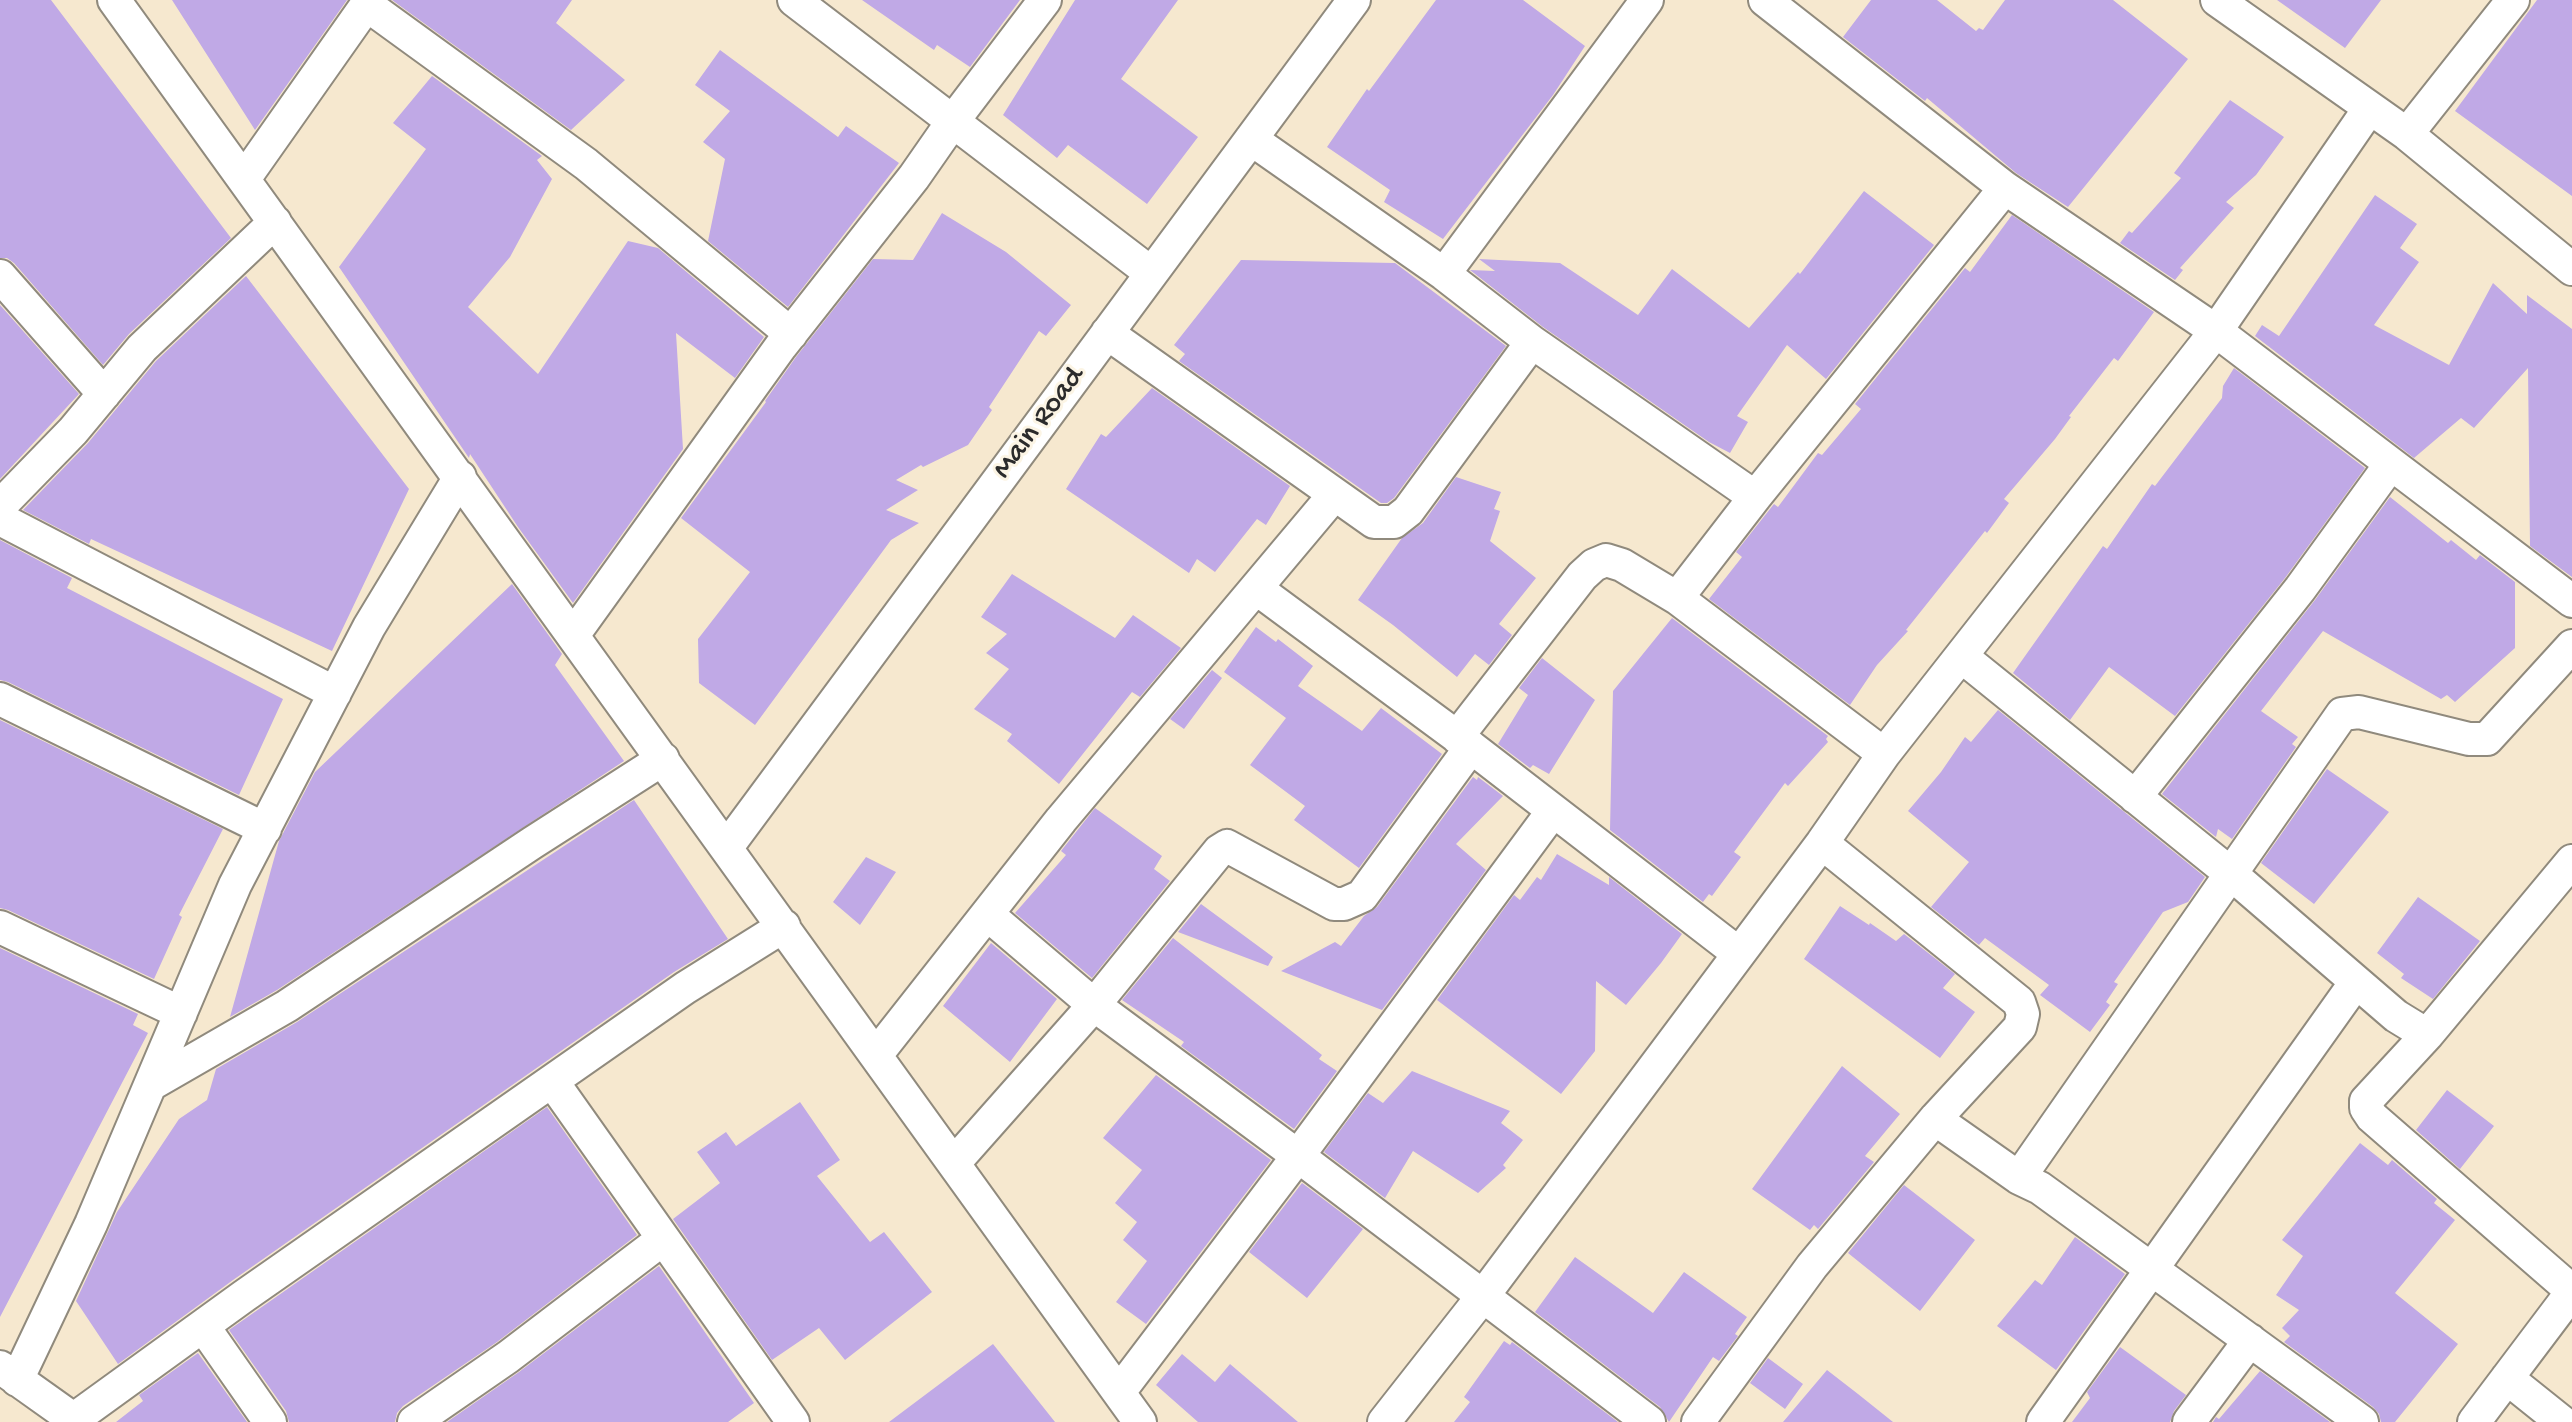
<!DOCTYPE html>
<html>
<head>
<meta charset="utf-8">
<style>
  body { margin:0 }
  canvas { display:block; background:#f6e8cf }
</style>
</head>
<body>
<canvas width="2572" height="1422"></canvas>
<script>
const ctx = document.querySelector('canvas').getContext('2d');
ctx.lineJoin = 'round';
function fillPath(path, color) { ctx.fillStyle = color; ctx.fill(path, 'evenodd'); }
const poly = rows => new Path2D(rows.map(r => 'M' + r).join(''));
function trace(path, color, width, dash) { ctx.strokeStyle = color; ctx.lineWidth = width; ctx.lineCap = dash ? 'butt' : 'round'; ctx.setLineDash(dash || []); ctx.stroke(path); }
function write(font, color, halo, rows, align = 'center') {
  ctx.font = font + ' "Gochi Hand",sans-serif'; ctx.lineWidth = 6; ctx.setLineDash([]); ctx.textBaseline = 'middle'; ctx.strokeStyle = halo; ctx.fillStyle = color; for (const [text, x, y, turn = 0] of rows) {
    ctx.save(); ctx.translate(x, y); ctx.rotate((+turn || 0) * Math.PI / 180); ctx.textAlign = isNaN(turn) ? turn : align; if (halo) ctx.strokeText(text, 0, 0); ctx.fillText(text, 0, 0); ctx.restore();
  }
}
const building = poly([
  [0,0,51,0,231,238,129,334,103,365,14,263,7,258,0,258],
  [172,0,347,0,255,130],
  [392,0,572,0,556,23,625,80,571,130],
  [862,0,1020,0,970,67,937,45,934,50],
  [1075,0,1178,0,1121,79,1198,137,1147,204,1068,145,1057,158,1003,115],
  [1436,0,1523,0,1585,46,1553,95,1443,239,1384,202,1390,190,1327,147,1367,89,1369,91],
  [1871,0,1937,0,1976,31,1979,28,1983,30,2005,0,2113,0,2188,59,2068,207,2016,173,1927,98,1925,101,1843,37],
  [2277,0,2381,0,2345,48],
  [2537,0,2572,0,2572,196,2455,111],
  [720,50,838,137,846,126,899,163,788,307,708,241,725,159,703,142,730,111,695,85],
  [432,76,542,156,537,160,552,179,510,257,468,307,538,374,628,241,658,248,764,337,735,378,676,333,683,449,573,603,518,527,470,454,469,458,339,267,426,149,393,123],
  [2230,100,2284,137,2256,175,2226,202,2234,208,2180,268,2183,270,2175,280,2120,243,2129,231,2132,233,2181,178,2174,173],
  [1864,191,1934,245,1826,379,1787,345,1737,416,1748,422,1730,453,1709,442,1543,327,1470,270,1495,271,1479,259,1560,263,1638,315,1672,269,1749,328,1798,272,1800,274],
  [2375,195,2417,224,2400,248,2419,262,2374,325,2449,365,2493,283,2527,314,2527,295,2572,329,2572,577,2530,546,2528,368,2474,428,2461,418,2414,458,2255,336,2262,325,2279,336],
  [942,213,1006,252,1071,305,1046,336,1039,331,989,407,992,410,968,445,923,467,921,465,896,480,918,490,886,510,919,523,891,540,755,725,699,683,698,639,750,572,681,518,766,402,765,401,796,357,873,259,913,260],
  [2012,215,2154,312,2118,361,2114,358,2069,416,2071,417,2055,439,2004,499,2009,503,1987,533,1985,531,1906,630,1908,631,1877,665,1850,705,1709,599,1742,557,1736,552,1770,509,1774,504,1778,507,1818,453,1822,455,1861,409,1855,404,1965,268,1970,272],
  [1241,260,1395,263,1506,346,1394,498,1387,503,1381,503,1179,361,1185,354,1174,345],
  [246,276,409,489,332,651,91,539,89,544,23,510,88,443,156,361],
  [0,305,79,394,0,479],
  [2234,368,2365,468,2285,578,2175,716,2109,667,2070,720,2013,673,2103,546,2107,549,2152,484,2155,486,2222,398,2223,386],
  [1152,388,1290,486,1266,525,1257,519,1215,572,1197,559,1189,573,1066,489,1101,434,1106,437],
  [1456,477,1501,492,1494,509,1500,511,1490,541,1536,578,1499,624,1512,635,1489,665,1475,654,1457,677,1393,625,1358,600,1402,538,1423,523],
  [2390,497,2448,543,2451,540,2476,560,2480,555,2515,582,2515,648,2455,702,2447,695,2441,699,2323,631,2261,711,2298,737,2292,744,2296,747,2232,839,2218,829,2216,837,2162,794,2315,600],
  [0,540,72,578,67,588,283,699,239,795,8,682,0,680],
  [1012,574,1115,638,1133,615,1181,648,1140,697,1132,692,1059,784,1007,741,1012,734,974,709,1009,669,986,653,1007,634,981,617],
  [512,584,562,654,555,665,624,761,277,990,230,1017,279,841,315,772],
  [1672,618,1828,736,1826,739,1828,742,1788,786,1785,783,1734,852,1741,857,1712,896,1709,894,1703,902,1610,830,1613,691],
  [1256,627,1276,642,1278,639,1313,666,1298,686,1362,731,1381,708,1442,754,1359,868,1294,820,1305,806,1250,765,1286,718,1224,672],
  [1542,658,1595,700,1549,774,1533,765,1530,768,1498,744,1528,695,1519,688],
  [1212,670,1222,678,1184,729,1170,719],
  [1998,710,2205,877,2188,902,2163,912,2114,982,2118,984,2106,1002,2110,1005,2090,1032,2040,995,2049,985,1985,938,1979,945,1931,907,1969,862,1908,811,1941,772,1965,737,1971,742],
  [0,720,223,829,179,915,182,917,154,979,8,910,0,908],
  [2327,769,2389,812,2314,904,2261,863],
  [1473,777,1477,780,1478,777,1503,796,1456,844,1486,870,1382,1010,1281,971,1335,942,1341,946,1364,916,1377,907],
  [634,800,728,939,674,972,233,1280,118,1364,76,1301,117,1212,179,1119,207,1100,216,1069,297,1022],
  [1095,808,1162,856,1154,869,1170,881,1092,978,1015,913,1066,855,1061,851],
  [1557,854,1609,885,1609,877,1682,934,1661,963,1626,1005,1596,981,1595,1051,1561,1094,1437,1000,1514,895,1520,900,1537,877,1541,880],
  [866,857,896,872,860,925,833,902],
  [2418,897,2480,941,2433,999,2401,978,2404,974,2377,953],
  [1201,904,1273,957,1268,966,1178,932],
  [1840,906,1869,925,1870,923,1896,941,1904,934,1955,974,1943,988,1975,1012,1940,1058,1804,959],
  [1173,938,1322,1055,1319,1059,1337,1071,1294,1129,1181,1046,1184,1042,1122,1000],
  [991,943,1057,999,1010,1062,943,1006],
  [0,948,138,1014,133,1025,148,1033,0,1317],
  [1842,1066,1900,1114,1865,1156,1874,1162,1818,1229,1814,1225,1810,1230,1752,1189],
  [1412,1071,1510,1111,1501,1123,1523,1140,1503,1165,1506,1168,1478,1193,1413,1151,1385,1198,1324,1152,1368,1093,1383,1103],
  [1156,1075,1271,1160,1146,1324,1116,1302,1147,1261,1123,1240,1137,1222,1115,1203,1142,1170,1103,1138],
  [2447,1090,2494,1126,2460,1169,2416,1130],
  [800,1102,840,1160,817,1176,870,1242,884,1232,932,1292,845,1360,819,1328,772,1360,673,1219,720,1183,697,1152,726,1132,736,1146],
  [547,1107,637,1235,497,1342,403,1406,397,1413,395,1422,289,1422,286,1411,229,1330],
  [2360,1143,2388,1165,2392,1160,2437,1199,2434,1203,2455,1220,2395,1293,2458,1344,2395,1422,2381,1422,2379,1414,2373,1407,2284,1342,2290,1336,2282,1328,2299,1310,2276,1295,2303,1256,2282,1240],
  [1302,1183,1363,1229,1307,1298,1249,1252],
  [1904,1185,1975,1240,1920,1311,1848,1253],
  [2075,1237,2125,1274,2056,1370,1997,1326,2035,1280,2042,1285],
  [1575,1257,1653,1313,1684,1272,1747,1317,1735,1334,1738,1336,1719,1361,1713,1357,1669,1422,1660,1407,1535,1312],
  [659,1266,754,1403,728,1422,447,1422,519,1372],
  [1504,1341,1510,1345,1512,1342,1618,1422,1454,1422,1470,1402,1464,1397],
  [993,1344,1055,1422,889,1422],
  [2120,1347,2186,1395,2174,1411,2170,1422,2072,1422,2090,1398,2087,1392],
  [198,1353,247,1422,116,1422,143,1401,139,1395],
  [1182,1354,1215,1382,1230,1364,1298,1422,1198,1422,1156,1385],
  [1768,1358,1803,1384,1785,1409,1750,1383],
  [1827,1370,1858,1394,1893,1422,1783,1422],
  [2260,1371,2330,1422,2213,1422,2216,1417,2219,1419]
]);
const street = poly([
  [114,0,1140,1422],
  [794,0,1151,273],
  [1765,0,2005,188,2216,331,2572,601],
  [2217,0,2407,134,2572,269],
  [367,5,586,164,791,334],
  [2407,134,2513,0],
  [1251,139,1444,274,1532,342,1755,497],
  [244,179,370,0],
  [1444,274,1647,0],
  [0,276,104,394],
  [1107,333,1374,522,1394,522,1408,511,1532,342],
  [0,506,73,431,142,348,275,222],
  [0,519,335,693],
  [1257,589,1471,747,1738,953],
  [1677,598,1755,497,2005,188],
  [574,634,781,346,914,177,953,121,1045,0],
  [1961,656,2230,873,2396,1016,2427,1035,2366,1101,2366,1108,2372,1117,2572,1291],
  [0,699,265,829],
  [1457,737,1582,576,1594,565,1606,560,1622,565,1677,598,1884,754],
  [2135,797,2300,589,2390,465],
  [727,847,1354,0],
  [987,914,1094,1005,1298,1156,1649,1422],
  [0,927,181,1013],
  [2427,1035,2572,861],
  [876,1055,1061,820,1334,495],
  [552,1081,793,1422],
  [150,1085,287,1006,532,843,663,759],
  [1935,1119,2019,1178,2040,1188,2362,1422],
  [954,1163,1094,1005,1219,851,1227,846,1334,904,1344,904,1362,896,1471,747],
  [2019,1178,2342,714,2359,712,2469,739,2487,739,2572,646],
  [203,1326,270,1422],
  [0,1367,73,1419],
  [2507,1378,2562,1422],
  [17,1380,91,1224,235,885,369,627,460,477],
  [1119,1392,1298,1156,1553,811],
  [70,1422,244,1296,685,988,784,926],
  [414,1422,508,1357,663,1239],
  [1384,1422,1483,1296,1822,843,1884,754,2216,331,2369,109],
  [1698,1422,1812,1266,1935,1119,2020,1027,2023,1014,2019,1002,1822,843],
  [2043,1422,2356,982],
  [2189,1422,2250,1340],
  [2474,1422,2572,1292]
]);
const streetNames = [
  ["Main Road",1040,424,-53]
];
fillPath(building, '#c0a9e6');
trace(street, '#908a7d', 36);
trace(street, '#fff', 32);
write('30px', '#2b2b2b', '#fcf5e5', streetNames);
</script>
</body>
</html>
